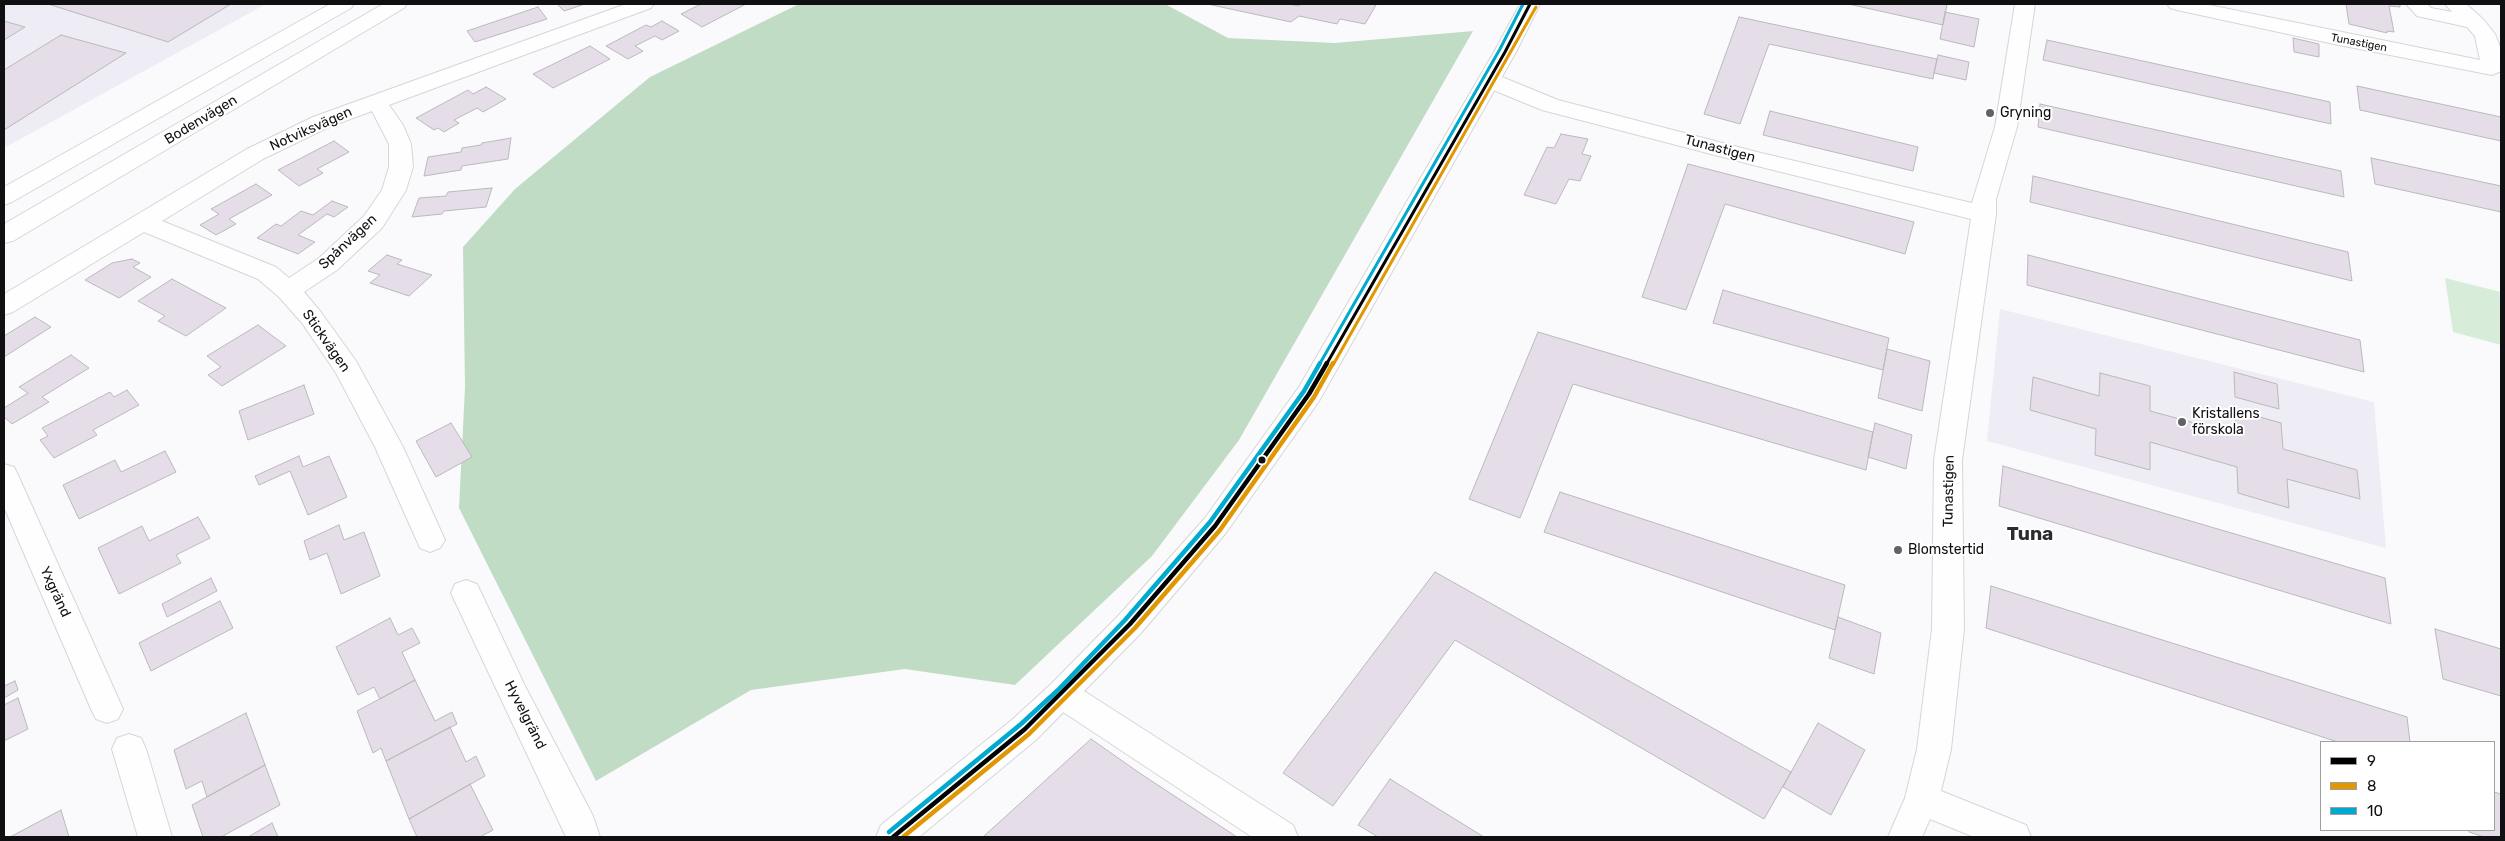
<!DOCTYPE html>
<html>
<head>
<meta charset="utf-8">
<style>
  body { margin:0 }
  #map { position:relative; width:2505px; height:841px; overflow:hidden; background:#fafafd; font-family:Rubik,sans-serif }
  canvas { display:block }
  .frame { position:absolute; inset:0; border:5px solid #101012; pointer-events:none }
  .legend { position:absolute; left:2320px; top:741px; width:175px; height:90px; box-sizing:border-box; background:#fff; border:1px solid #9f9fa0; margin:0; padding:6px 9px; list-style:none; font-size:15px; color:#101012 }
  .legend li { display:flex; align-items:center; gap:10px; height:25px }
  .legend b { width:25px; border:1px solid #9f9fa0 }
</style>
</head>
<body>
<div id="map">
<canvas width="2505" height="841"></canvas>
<div class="frame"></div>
<ul class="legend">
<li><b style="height:6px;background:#000"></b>9</li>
<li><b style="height:6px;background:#e09702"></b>8</li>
<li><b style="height:6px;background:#00a9ce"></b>10</li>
</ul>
</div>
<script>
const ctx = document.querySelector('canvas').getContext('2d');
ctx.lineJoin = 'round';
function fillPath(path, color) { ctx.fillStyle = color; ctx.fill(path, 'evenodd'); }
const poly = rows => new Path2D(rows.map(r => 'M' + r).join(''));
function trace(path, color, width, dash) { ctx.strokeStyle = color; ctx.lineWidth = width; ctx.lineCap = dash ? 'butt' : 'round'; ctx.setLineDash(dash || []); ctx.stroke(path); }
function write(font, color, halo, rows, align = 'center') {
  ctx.font = font + ' Rubik,sans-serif'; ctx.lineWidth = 4; ctx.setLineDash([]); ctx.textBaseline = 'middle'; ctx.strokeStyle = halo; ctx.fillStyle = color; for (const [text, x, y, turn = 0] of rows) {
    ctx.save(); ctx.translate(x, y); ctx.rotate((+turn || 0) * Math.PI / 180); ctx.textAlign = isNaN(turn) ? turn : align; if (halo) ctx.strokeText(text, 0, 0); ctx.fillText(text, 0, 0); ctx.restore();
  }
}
const built = poly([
  [4,4,266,4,4,148],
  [2000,309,2374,402,2386,548,1987,441]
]);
const green = poly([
  [2445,278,2501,292,2501,345,2453,332]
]);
const forest = poly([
  [799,4,1165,4,1228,38,1335,43,1473,31,1239,440,1152,556,1015,685,905,669,751,690,596,781,459,508,465,387,463,247,515,189,650,77]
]);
const building = poly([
  [48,4,231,4,168,42,48,4],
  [557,4,585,4,564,11,557,4],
  [701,4,746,4,702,27,681,14,701,4],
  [1207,4,1289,4,1299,6,1300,4,1369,4,1376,5,1365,24,1340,19,1337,24,1299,16,1291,22,1207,4],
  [1848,4,1943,4,1947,5,1943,25,1848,4],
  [2346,4,2400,4,2400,7,2389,6,2394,32,2387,31,2387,33,2349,24,2346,4],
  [538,7,547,19,475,42,467,31,538,7],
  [1945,12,1979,19,1974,47,1940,39,1945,12],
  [1739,17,1937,59,1934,73,1933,79,1769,44,1740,124,1704,114,1739,17],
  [4,21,25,27,4,40,4,21],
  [662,21,679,31,662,40,655,36,635,46,643,51,628,59,606,46,646,25,651,27,662,21],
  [61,35,126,53,4,130,4,70,61,35],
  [2293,38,2319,44,2319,57,2294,52,2293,38],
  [2047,40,2330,102,2331,124,2043,60,2047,40],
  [590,46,610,59,553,88,533,74,590,46],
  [1938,55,1969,62,1966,80,1934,73,1938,55],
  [2357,86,2501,117,2501,141,2360,110,2357,86],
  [486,87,506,99,483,112,477,108,454,120,459,123,444,132,438,128,434,130,416,118,468,90,473,94,486,87],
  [2040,104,2341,171,2344,197,2038,127,2040,104],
  [1770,111,1918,147,1913,171,1763,135,1770,111],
  [1561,134,1588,139,1582,154,1591,156,1580,181,1569,179,1556,204,1524,195,1547,147,1554,148,1561,134],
  [511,138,508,159,462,166,461,170,424,176,428,157,461,152,462,148,481,145,482,143,511,138],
  [334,141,349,152,317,169,323,173,299,186,278,170,334,141],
  [2371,158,2501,186,2501,212,2375,184,2371,158],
  [1688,164,1914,222,1905,254,1725,204,1686,310,1642,297,1688,164],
  [2033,176,2348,252,2352,281,2030,202,2033,176],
  [256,184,272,195,229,219,236,224,216,235,200,225,219,214,211,209,256,184],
  [492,188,486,207,444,211,442,214,412,217,419,198,446,196,448,192,492,188],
  [332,201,348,207,334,217,327,214,298,235,315,242,298,254,257,238,276,224,281,226,301,211,313,215,332,201],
  [387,255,402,260,397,264,432,275,409,296,370,283,380,275,368,271,387,255],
  [2028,255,2360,340,2364,372,2027,285,2028,255],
  [132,259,140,263,133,267,151,277,119,298,85,280,112,263,132,259],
  [172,279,226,308,186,336,158,321,165,316,138,301,172,279],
  [1723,290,1889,338,1883,370,1713,323,1723,290],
  [35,317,51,327,4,357,4,336,35,317],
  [258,325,286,346,222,386,208,375,221,367,207,356,258,325],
  [1538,332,1873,432,1866,470,1573,384,1520,518,1469,499,1538,332],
  [1887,349,1930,361,1922,411,1878,398,1887,349],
  [71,355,89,368,42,397,49,402,12,424,4,417,4,408,28,393,19,387,71,355],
  [2234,372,2277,384,2279,409,2235,397,2234,372],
  [2100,373,2150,386,2150,411,2236,434,2235,410,2281,423,2283,449,2357,470,2360,499,2287,479,2289,508,2238,493,2237,467,2150,442,2150,470,2095,455,2096,429,2030,410,2033,377,2099,396,2100,373],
  [304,385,314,414,248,440,239,411,304,385],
  [127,390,139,405,93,430,97,435,54,458,40,440,48,436,42,428,110,392,114,397,127,390],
  [451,423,472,457,436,477,416,441,451,423],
  [1875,423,1912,435,1906,469,1868,457,1875,423],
  [165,451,176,472,79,519,63,485,115,460,121,472,165,451],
  [299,456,303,467,329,456,347,497,308,515,290,471,259,485,255,476,299,456],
  [2003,466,2385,578,2391,624,1999,506,2003,466],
  [1560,492,1845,585,1835,630,1544,532,1560,492],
  [198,517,210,538,176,555,181,563,119,594,98,548,142,526,149,541,198,517],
  [339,525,344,540,364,532,380,576,341,594,327,553,310,560,304,541,339,525],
  [1435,572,1791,772,1764,819,1455,640,1333,806,1283,773,1435,572],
  [211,578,217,591,167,617,162,604,211,578],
  [1991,586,2407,717,2410,742,2338,742,1986,628,1991,586],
  [220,601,233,628,151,671,139,643,220,601],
  [1838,617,1881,633,1874,674,1829,658,1838,617],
  [390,618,398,635,412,628,420,643,402,652,415,680,380,699,374,687,358,695,336,647,390,618],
  [2435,629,2501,649,2501,696,2443,679,2435,629],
  [415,680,435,721,452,712,457,724,386,761,381,748,373,753,357,711,415,680],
  [15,681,18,690,4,698,4,686,15,681],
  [18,698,28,729,4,741,4,705,18,698],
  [246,713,265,765,207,797,202,781,186,789,174,750,246,713],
  [1818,723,1865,750,1831,815,1783,787,1818,723],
  [450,727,466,762,476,756,485,776,409,819,386,761,450,727],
  [1091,739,1141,774,1237,837,983,837,1091,739],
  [265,765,280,805,221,837,203,837,192,805,265,765],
  [1390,779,1484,837,1378,837,1358,825,1390,779],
  [470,784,493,830,480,837,417,837,409,819,470,784],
  [2494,792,2501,794,2501,837,2484,837,2469,832,2469,830,2494,830,2494,792],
  [61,810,69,837,10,837,61,810],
  [272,823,278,837,248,837,272,823]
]);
const street = poly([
  [626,4,654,4,651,8,389,105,403,125,411,144,413,167,406,190,382,228,337,270,304,292,320,311,356,361,403,447,445,540,440,548,430,552,420,548,375,447,336,373,302,323,279,297,258,279,144,232,13,312,4,315,4,294,247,149,313,117,626,4],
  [372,111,389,144,389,167,382,190,364,216,319,258,289,278,276,267,162,221,263,159,329,127,372,111],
  [2015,4,2035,4,2017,127,1996,199,1996,214,1962,460,1964,629,1951,749,1941,791,2026,825,2031,837,1974,837,1930,819,1922,837,1888,837,1905,798,1917,749,1932,629,1934,460,1971,219,1757,166,1542,110,1481,85,1478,80,1481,75,1489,74,1497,75,1558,100,1757,152,1972,203,1995,127,2015,4],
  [2167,4,2204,4,2480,60,2475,36,2467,27,2417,16,2406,4,2427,4,2431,8,2452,12,2445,4,2466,4,2483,19,2495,34,2501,49,2501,71,2492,75,2334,44,2177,10,2170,8,2167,4],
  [4,464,14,467,18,475,123,709,118,719,107,723,96,719,91,709,4,507,4,464],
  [466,580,477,584,525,686,593,816,600,837,566,837,451,593,455,584,466,580],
  [1062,680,1073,684,1293,825,1298,837,1252,837,1051,704,1046,694,1051,684,1062,680],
  [129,734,141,738,146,749,172,837,138,837,112,749,117,738,129,734]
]);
const secondary = poly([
  [1520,4,1540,4,1516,52,1319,401,1225,534,1141,633,1037,739,919,837,876,837,881,825,1013,719,1051,684,1119,615,1205,518,1299,387,1494,52,1520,4]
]);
const primary = poly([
  [330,4,354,4,351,8,12,202,4,205,4,187,330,4],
  [383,4,407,4,404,8,13,241,4,243,4,224,383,4]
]);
const bus1Far1 = poly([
  [1326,365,1505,52,1530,4]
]);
const bus1 = poly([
  [893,837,1025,729,1130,624,1215,526,1309,394,1327,363]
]);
const bus2Far1 = poly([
  [1333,365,1536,7]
]);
const bus2 = poly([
  [903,837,1029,734,1135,628,1220,530,1314,397,1333,363]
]);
const bus3Far1 = poly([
  [1319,365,1500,49,1523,4]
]);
const bus3 = poly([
  [889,832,1021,724,1058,690,1125,620,1210,522,1304,391,1320,363]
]);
const markers = [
  [1990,113,5,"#626264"],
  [2182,422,5,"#626264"],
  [1262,460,4.5,"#101012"],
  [1898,550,5,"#626264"]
];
const farStreetnames = [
  ["Tunastigen",2359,43,11]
];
const poiNames = [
  ["Gryning",2000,113],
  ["Kristallens",2192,414],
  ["förskola",2192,430],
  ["Blomstertid",1908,550]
];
const streetNames = [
  ["Bodenvägen",201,120,-31],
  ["Notviksvägen",311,129,-24],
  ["Tunastigen",1720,149,15],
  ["Spånvägen",348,242,-43],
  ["Stickvägen",326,341,55],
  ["Tunastigen",1949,491,-89],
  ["Yxgränd",55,592,65],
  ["Hyvelgränd",525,715,63]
];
const districtNames = [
  ["Tuna",2030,535]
];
fillPath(built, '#eeedf6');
fillPath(green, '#d8ecda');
fillPath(forest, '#c1dcc4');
fillPath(building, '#e5dde8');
trace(building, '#bab9bc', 1);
trace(street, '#d6d6d8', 2);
trace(secondary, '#d6d6d8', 2);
trace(primary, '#d6d6d8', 2);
fillPath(street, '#fefeff');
fillPath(secondary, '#fefeff');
fillPath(primary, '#fefeff');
trace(bus1Far1, '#000', 3);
trace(bus1, '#000', 4.5);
trace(bus2Far1, '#e09702', 3);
trace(bus2, '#e09702', 4.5);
trace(bus3Far1, '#00a9ce', 3);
trace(bus3, '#00a9ce', 4.5);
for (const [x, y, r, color] of markers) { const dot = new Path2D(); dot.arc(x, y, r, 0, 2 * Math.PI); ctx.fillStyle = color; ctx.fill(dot); trace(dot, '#fff', 2); }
write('11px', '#101012', '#fff', farStreetnames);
write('14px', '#101012', '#fff', poiNames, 'left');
write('14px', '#101012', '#fff', streetNames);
write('bold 19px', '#2c2c30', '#fff', districtNames);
</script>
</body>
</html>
